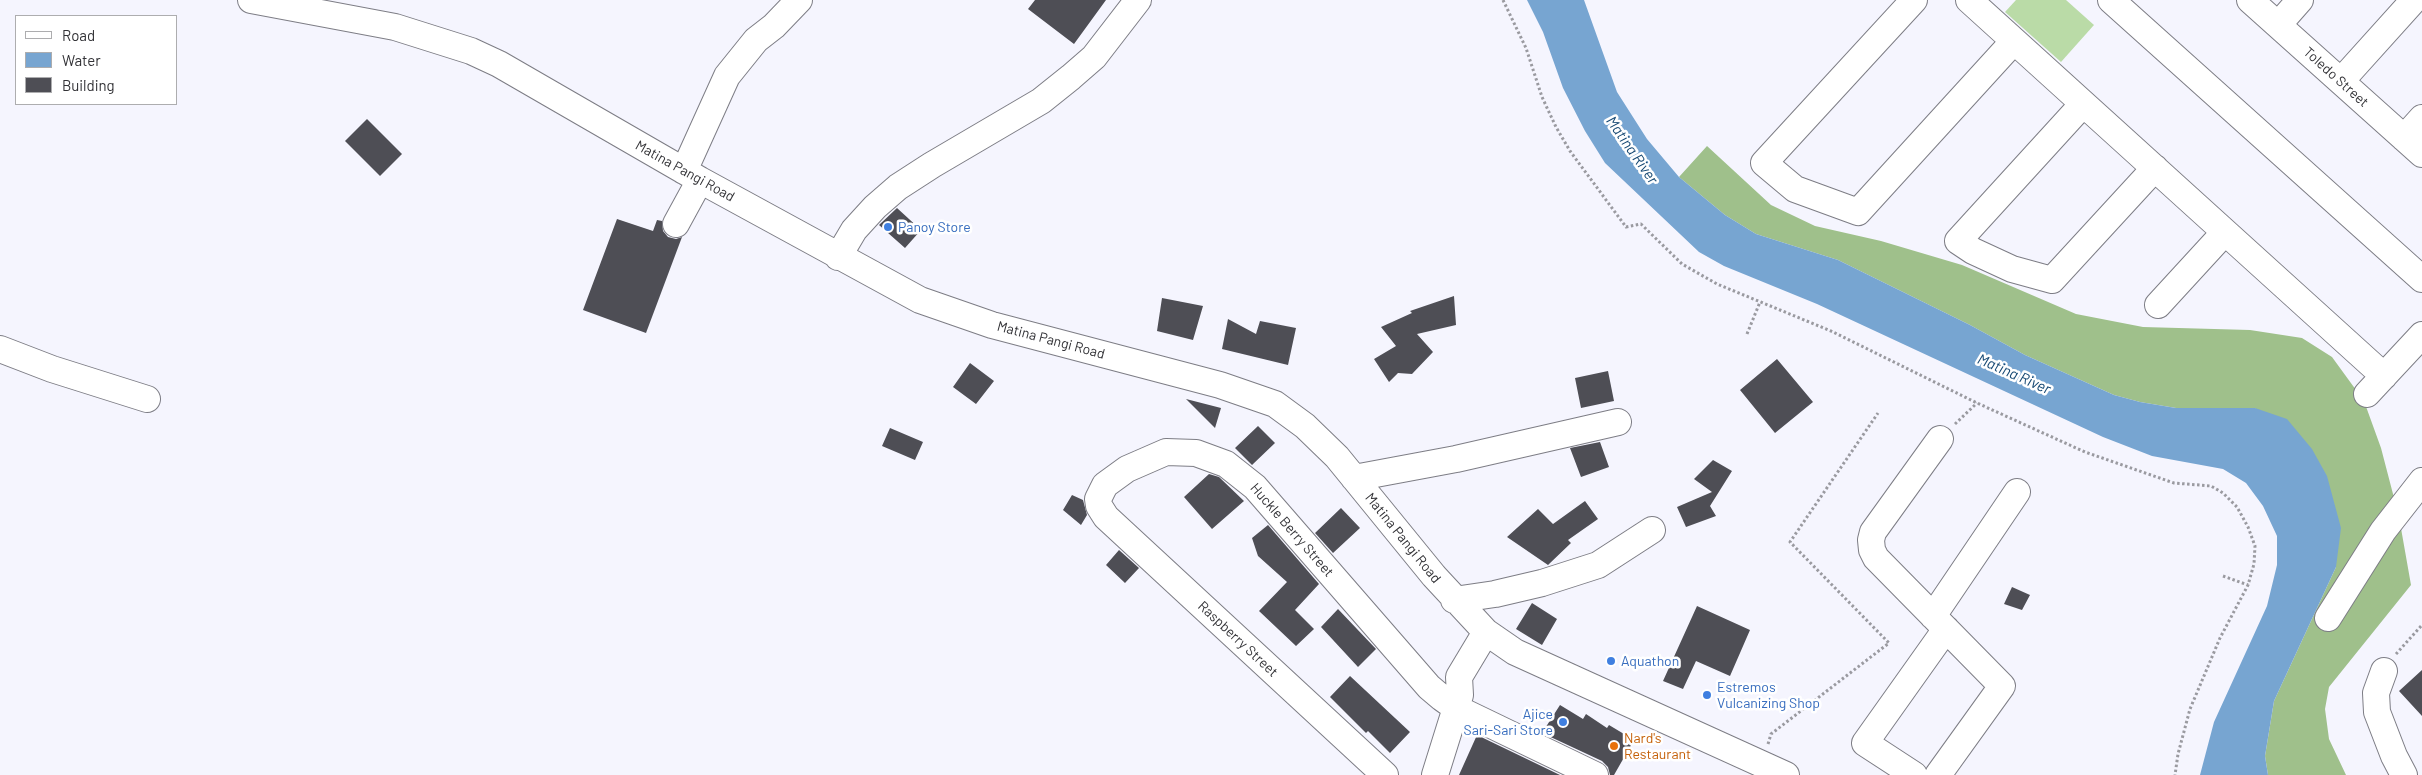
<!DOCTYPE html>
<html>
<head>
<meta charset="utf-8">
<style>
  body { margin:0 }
  #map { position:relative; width:2422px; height:775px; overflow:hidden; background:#f5f5fe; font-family:Barlow,sans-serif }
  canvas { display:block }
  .legend { position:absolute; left:15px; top:15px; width:162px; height:90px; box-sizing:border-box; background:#fff; border:1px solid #adadaf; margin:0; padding:6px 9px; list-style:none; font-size:15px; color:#323236 }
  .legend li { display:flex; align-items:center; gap:10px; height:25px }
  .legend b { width:25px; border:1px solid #adadaf }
</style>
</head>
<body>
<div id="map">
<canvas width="2422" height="775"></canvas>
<ul class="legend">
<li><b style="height:6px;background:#fff"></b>Road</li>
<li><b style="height:14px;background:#77a5d1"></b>Water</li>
<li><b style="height:14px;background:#4e4e55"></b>Building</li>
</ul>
</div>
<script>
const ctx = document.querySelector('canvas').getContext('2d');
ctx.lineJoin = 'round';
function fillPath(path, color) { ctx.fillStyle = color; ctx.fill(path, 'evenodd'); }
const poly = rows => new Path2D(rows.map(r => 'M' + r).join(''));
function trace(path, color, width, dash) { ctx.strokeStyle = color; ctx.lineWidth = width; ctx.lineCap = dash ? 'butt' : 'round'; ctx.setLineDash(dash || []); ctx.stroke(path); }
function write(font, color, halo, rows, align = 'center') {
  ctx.font = font + ' Barlow,sans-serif'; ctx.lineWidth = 5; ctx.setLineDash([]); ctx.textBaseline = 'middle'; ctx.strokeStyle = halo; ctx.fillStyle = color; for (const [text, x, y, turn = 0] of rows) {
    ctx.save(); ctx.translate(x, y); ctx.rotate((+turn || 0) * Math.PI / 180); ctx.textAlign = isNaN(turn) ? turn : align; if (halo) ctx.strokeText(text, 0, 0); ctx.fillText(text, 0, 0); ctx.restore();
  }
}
const green = poly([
  [2016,0,2066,0,2094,25,2061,62,2005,12]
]);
const forest = poly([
  [1707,146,1771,205,1815,226,1881,241,1962,265,2076,314,2143,327,2250,330,2302,338,2332,357,2364,401,2381,448,2399,517,2411,585,2329,687,2325,709,2329,739,2346,775,2268,775,2265,756,2274,701,2336,567,2255,408,2176,408,2140,402,2114,395,2025,355,1970,325,1838,260,1756,234,1725,215,1679,177]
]);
const water = poly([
  [1527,0,1584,0,1617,92,1647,139,1679,177,1725,215,1756,234,1838,260,1970,325,2025,355,2114,395,2140,402,2176,408,2255,408,2287,419,2312,449,2327,476,2341,528,2336,567,2274,701,2265,756,2268,775,2200,775,2214,722,2267,606,2277,565,2277,536,2263,506,2246,483,2223,469,2152,456,2103,437,1817,304,1724,266,1699,252,1605,163,1585,131,1563,88,1543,32]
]);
const building = poly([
  [1035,0,1106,0,1074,44,1028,9],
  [367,119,402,154,380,176,345,141],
  [897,208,921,230,905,248,879,225],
  [617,219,653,231,657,220,662,221,663,231,668,237,676,239,682,237,646,333,583,310],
  [1454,296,1456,325,1417,334,1433,352,1412,374,1398,373,1389,382,1374,359,1396,346,1381,327,1412,313,1410,311],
  [1162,298,1203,306,1193,340,1157,331],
  [1228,319,1256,334,1260,321,1296,328,1288,365,1222,349],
  [1777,359,1813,402,1775,433,1740,390],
  [970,363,994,381,976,404,953,387],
  [1608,371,1614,401,1581,408,1575,378],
  [1186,399,1221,408,1215,428],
  [1258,426,1275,443,1252,465,1235,448],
  [890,428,923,442,915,460,882,446],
  [1600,442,1609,467,1581,477,1570,448],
  [1713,460,1732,471,1710,506,1716,516,1686,527,1677,507,1712,492,1694,479],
  [1209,474,1219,477,1244,501,1212,529,1184,497],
  [1072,495,1083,500,1087,515,1081,525,1063,510],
  [1585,501,1598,519,1568,540,1571,543,1548,565,1507,537,1538,509,1553,524],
  [1341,508,1360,528,1333,553,1315,533],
  [1268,525,1319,584,1295,610,1314,629,1296,646,1259,611,1287,582,1258,556,1252,538],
  [1119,550,1139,568,1125,583,1106,565],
  [2012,587,2030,595,2022,610,2004,604],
  [1532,603,1557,619,1542,645,1516,629],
  [1697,606,1750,630,1730,676,1696,661,1683,689,1663,681],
  [1338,609,1376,649,1358,667,1321,627],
  [2422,670,2422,716,2399,691],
  [1350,676,1410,732,1390,753,1368,731,1366,733,1330,697],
  [1560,705,1583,719,1586,714,1607,728,1609,725,1634,740,1614,775,1610,775,1608,767,1602,761,1542,733],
  [1477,735,1560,775,1459,775]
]);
const path = poly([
  [1503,0,1526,48,1542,97,1556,127,1570,151,1626,227,1641,224,1682,264,1717,284,1831,331,1977,403,2085,452,2174,483,2211,486,2223,493,2237,507,2248,527,2255,546,2254,564,2248,585,2220,638,2190,709,2178,754,2175,775],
  [1747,334,1760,302],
  [1955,424,1977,403],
  [2223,576,2248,585],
  [2396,654,2422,625],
  [1768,744,1771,734,1889,643,1790,542,1878,413]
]);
const minor = poly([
  [251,0,395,27,471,51,499,64,700,180,920,300,992,325,1220,385,1275,404,1305,426,1337,457,1434,576,1486,632,1515,652,1786,775],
  [1914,0,1764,163,1795,189,1858,212,2014,41],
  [1969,0,2384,376],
  [2111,0,2422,279],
  [2250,0,2422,154],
  [2278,25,2300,0],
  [2341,81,2414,0],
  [2083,104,1958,241,1973,251,2012,269,2052,280,2155,168],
  [2404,138,2422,118],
  [684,171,727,76,756,40,774,26,799,0],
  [676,224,700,180],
  [838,257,854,230,875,207,898,187,932,165,1041,101,1071,77,1094,57,1138,0],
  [2158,305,2225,232],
  [0,349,52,369,147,399],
  [2367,394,2422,335],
  [1354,478,1456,459,1618,422],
  [1454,600,1495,594,1542,583,1598,565,1652,530],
  [1933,616,2017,492],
  [2328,618,2383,531,2422,481],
  [2384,671,2376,693,2377,712,2394,756,2404,775],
  [1385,775,1106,517,1099,506,1098,499,1105,485,1127,469,1166,452,1196,453,1226,464,1255,487,1429,687,1442,698,1456,708,1595,775],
  [1435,775,1460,695,1459,677,1486,632],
  [1914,775,1865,743,1946,629],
  [1938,775,2002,686,1876,558,1872,550,1871,540,1873,532,1940,439]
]);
const markers = [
  [888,227,5,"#3f7fe0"],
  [1611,661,5,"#3f7fe0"],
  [1707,695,5,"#3f7fe0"],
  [1563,722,5,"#3f7fe0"],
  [1614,746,5,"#e8710a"]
];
const streetNames = [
  ["Toledo Street",2336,77,42],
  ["Matina Pangi Road",685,171,29],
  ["Matina Pangi Road",1051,340,15],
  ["Huckle Berry Street",1292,530,49],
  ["Matina Pangi Road",1403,538,51],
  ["Raspberry Street",1238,639,43]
];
const shopNames = [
  ["Panoy Store",898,227],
  ["Aquathon",1621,661],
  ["Estremos",1717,687],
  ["Vulcanizing Shop",1717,703],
  ["Ajice",1553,714,"right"],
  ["Sari-Sari Store",1553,730,"right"]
];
const foodNames = [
  ["Nard's",1624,738],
  ["Restaurant",1624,754]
];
const waterNames = [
  ["Matina River",1632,150,55],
  ["Matina River",2014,374,24]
];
fillPath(green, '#badba7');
fillPath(forest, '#9fc08b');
fillPath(water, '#77a5d1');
fillPath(building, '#4e4e55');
trace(minor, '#7d7d85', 28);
trace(path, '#9a9aa0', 3, [2.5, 2.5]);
trace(minor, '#fff', 26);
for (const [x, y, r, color] of markers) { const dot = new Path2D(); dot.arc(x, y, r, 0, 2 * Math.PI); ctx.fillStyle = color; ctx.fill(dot); trace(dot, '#fff', 2); }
write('14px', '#323236', '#fff', streetNames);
write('14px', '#366cbe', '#fff', shopNames, 'left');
write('14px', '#c56008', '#fff', foodNames, 'left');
write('italic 15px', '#154873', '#fff', waterNames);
</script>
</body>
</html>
